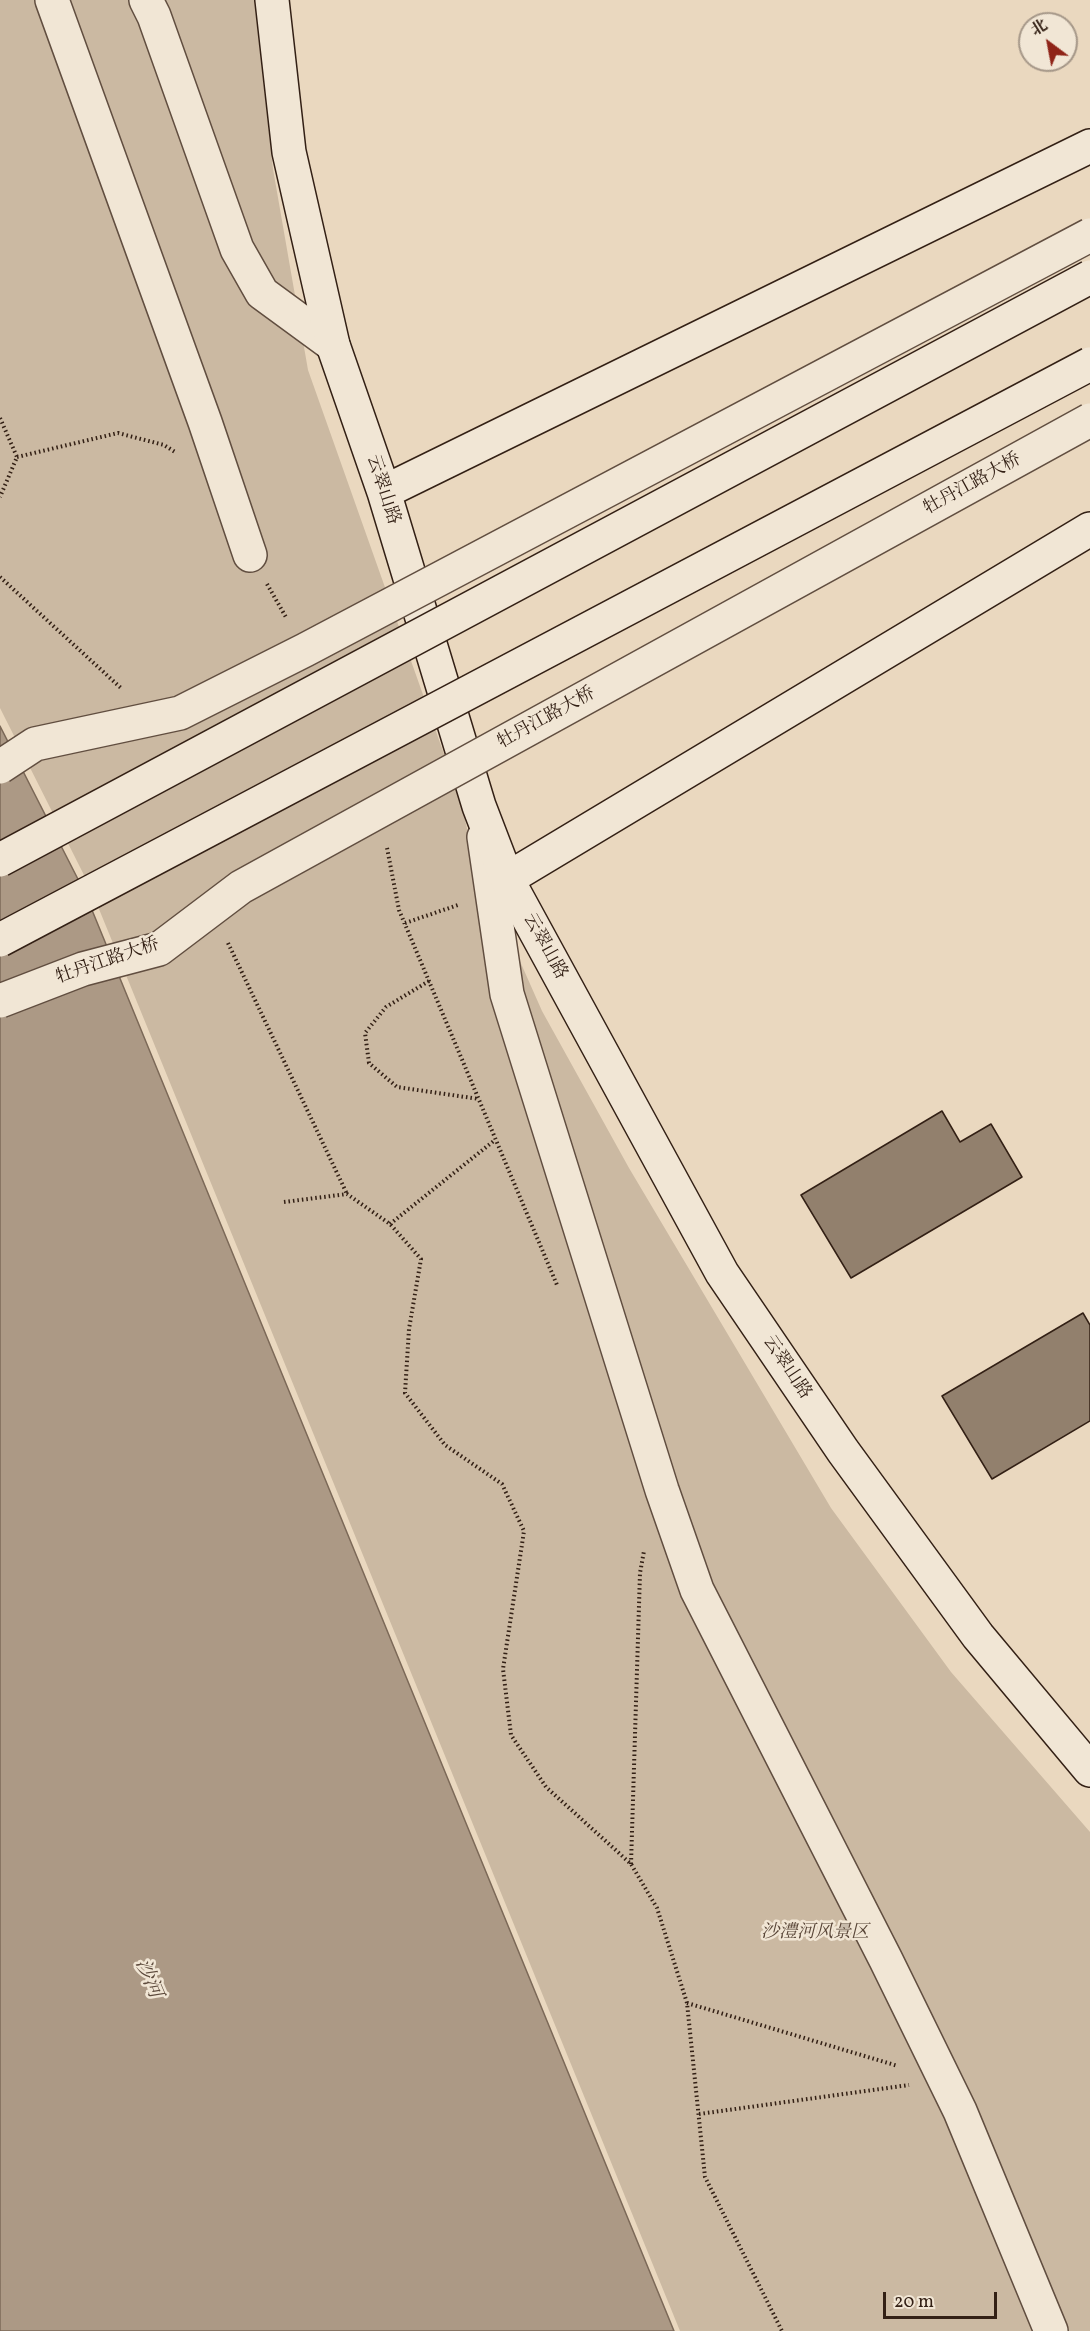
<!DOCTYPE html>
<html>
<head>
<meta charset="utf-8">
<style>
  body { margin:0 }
  #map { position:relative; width:1090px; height:2331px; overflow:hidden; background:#ead8bf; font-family:Vollkorn,"Noto Serif SC",serif }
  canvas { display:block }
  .north { position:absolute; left:1018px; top:12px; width:60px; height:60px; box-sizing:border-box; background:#f1e6d5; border:2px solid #a59788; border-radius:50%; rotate:328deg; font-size:16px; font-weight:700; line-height:24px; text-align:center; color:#332015 }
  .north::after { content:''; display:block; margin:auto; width:21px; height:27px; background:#8f2418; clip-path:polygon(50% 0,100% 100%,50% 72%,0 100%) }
  .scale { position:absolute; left:883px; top:2292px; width:114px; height:27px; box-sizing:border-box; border:3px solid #332015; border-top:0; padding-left:8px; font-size:18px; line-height:21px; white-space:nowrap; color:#332015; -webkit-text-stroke:4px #f1e6d5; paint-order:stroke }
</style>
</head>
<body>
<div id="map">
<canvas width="1090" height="2331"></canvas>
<div class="north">北</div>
<div class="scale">20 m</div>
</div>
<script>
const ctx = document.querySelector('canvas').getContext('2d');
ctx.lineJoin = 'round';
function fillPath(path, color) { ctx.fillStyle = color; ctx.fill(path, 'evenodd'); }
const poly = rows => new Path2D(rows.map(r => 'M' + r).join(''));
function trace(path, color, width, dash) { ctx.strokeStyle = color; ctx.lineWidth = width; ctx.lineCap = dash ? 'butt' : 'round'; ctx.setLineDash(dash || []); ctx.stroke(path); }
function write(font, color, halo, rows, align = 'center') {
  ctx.font = font + ' Vollkorn,"Noto Serif SC",serif'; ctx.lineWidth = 5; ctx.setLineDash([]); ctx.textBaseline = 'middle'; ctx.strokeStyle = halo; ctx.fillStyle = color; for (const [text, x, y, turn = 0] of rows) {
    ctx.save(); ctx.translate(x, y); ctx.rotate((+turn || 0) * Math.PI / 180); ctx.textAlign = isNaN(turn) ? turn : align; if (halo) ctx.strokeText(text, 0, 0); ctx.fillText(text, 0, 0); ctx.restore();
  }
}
const green = poly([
  [0,0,254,0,273,169,308,370,461,802,473,855,542,1011,629,1168,831,1508,951,1672,1090,1832,1090,2331,680,2331,90,887,0,708]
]);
const water = poly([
  [0,726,85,893,674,2331,0,2331,0,726]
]);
const building = poly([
  [942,1111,960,1142,991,1124,1022,1177,851,1278,801,1195,942,1111],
  [1083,1313,1090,1325,1090,1421,992,1479,942,1396,1083,1313]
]);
const path = poly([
  [0,418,17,457,0,497],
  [17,457,118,433,164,445,175,452],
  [0,577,122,689],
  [267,584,287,619],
  [387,848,399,910,557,1285],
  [405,923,458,905],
  [228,943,347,1194],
  [429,981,386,1007,365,1033,369,1063,397,1087,479,1099],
  [284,1202,347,1194,390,1224,421,1259,409,1329,405,1393,445,1445,502,1484,524,1531,503,1669,511,1735,546,1787,631,1864,657,1908,687,2003,705,2177,782,2331],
  [390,1224,495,1140],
  [631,1864,640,1573,644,1551],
  [687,2003,898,2066],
  [699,2114,909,2085]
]);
const street = poly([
  [52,0,205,422,250,555],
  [146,0,154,16,237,249,262,293,333,345],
  [484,837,507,994,662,1490,697,1590,886,1960,960,2111,1051,2331]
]);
const secondary = poly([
  [272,0,289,152,333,345,384,492,479,806,507,879,722,1273,843,1451,978,1636,1090,1770],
  [384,492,1090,146],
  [507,879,1090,529]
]);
const streetBridge = poly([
  [0,767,35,744,180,713,305,650,1090,235],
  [0,1001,83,969,159,949,241,887,1090,420]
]);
const secondaryBridge = poly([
  [0,860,1090,277],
  [0,940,1090,364]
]);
const streetNames = [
  ["牡丹江路大桥",973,485,-29],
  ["云翠山路",382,490,72],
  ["牡丹江路大桥",547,719,-29],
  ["云翠山路",544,947,61],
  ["牡丹江路大桥",108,962,-19],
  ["云翠山路",786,1368,56]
];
const parkNames = [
  ["沙澧河风景区",815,1934]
];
const waterNames = [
  ["沙河",147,1979,67]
];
fillPath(green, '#cbb9a2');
fillPath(water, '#ac9985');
trace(water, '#7c6958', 1.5);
fillPath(building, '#92806d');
trace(building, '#332015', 1.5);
trace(street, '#614e40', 36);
trace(secondary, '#332015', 36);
trace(path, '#332015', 4, [1.5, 3]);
trace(street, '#f1e6d5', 33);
trace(secondary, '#f1e6d5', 33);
trace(streetBridge, '#614e40', 36, []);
trace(secondaryBridge, '#332015', 36, []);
trace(streetBridge, '#f1e6d5', 33);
trace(secondaryBridge, '#f1e6d5', 33);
write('18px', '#332015', '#f1e6d5', streetNames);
write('italic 18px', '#594638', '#f1e6d5', parkNames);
write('italic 20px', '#5d4a3c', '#f1e6d5', waterNames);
</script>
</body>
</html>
